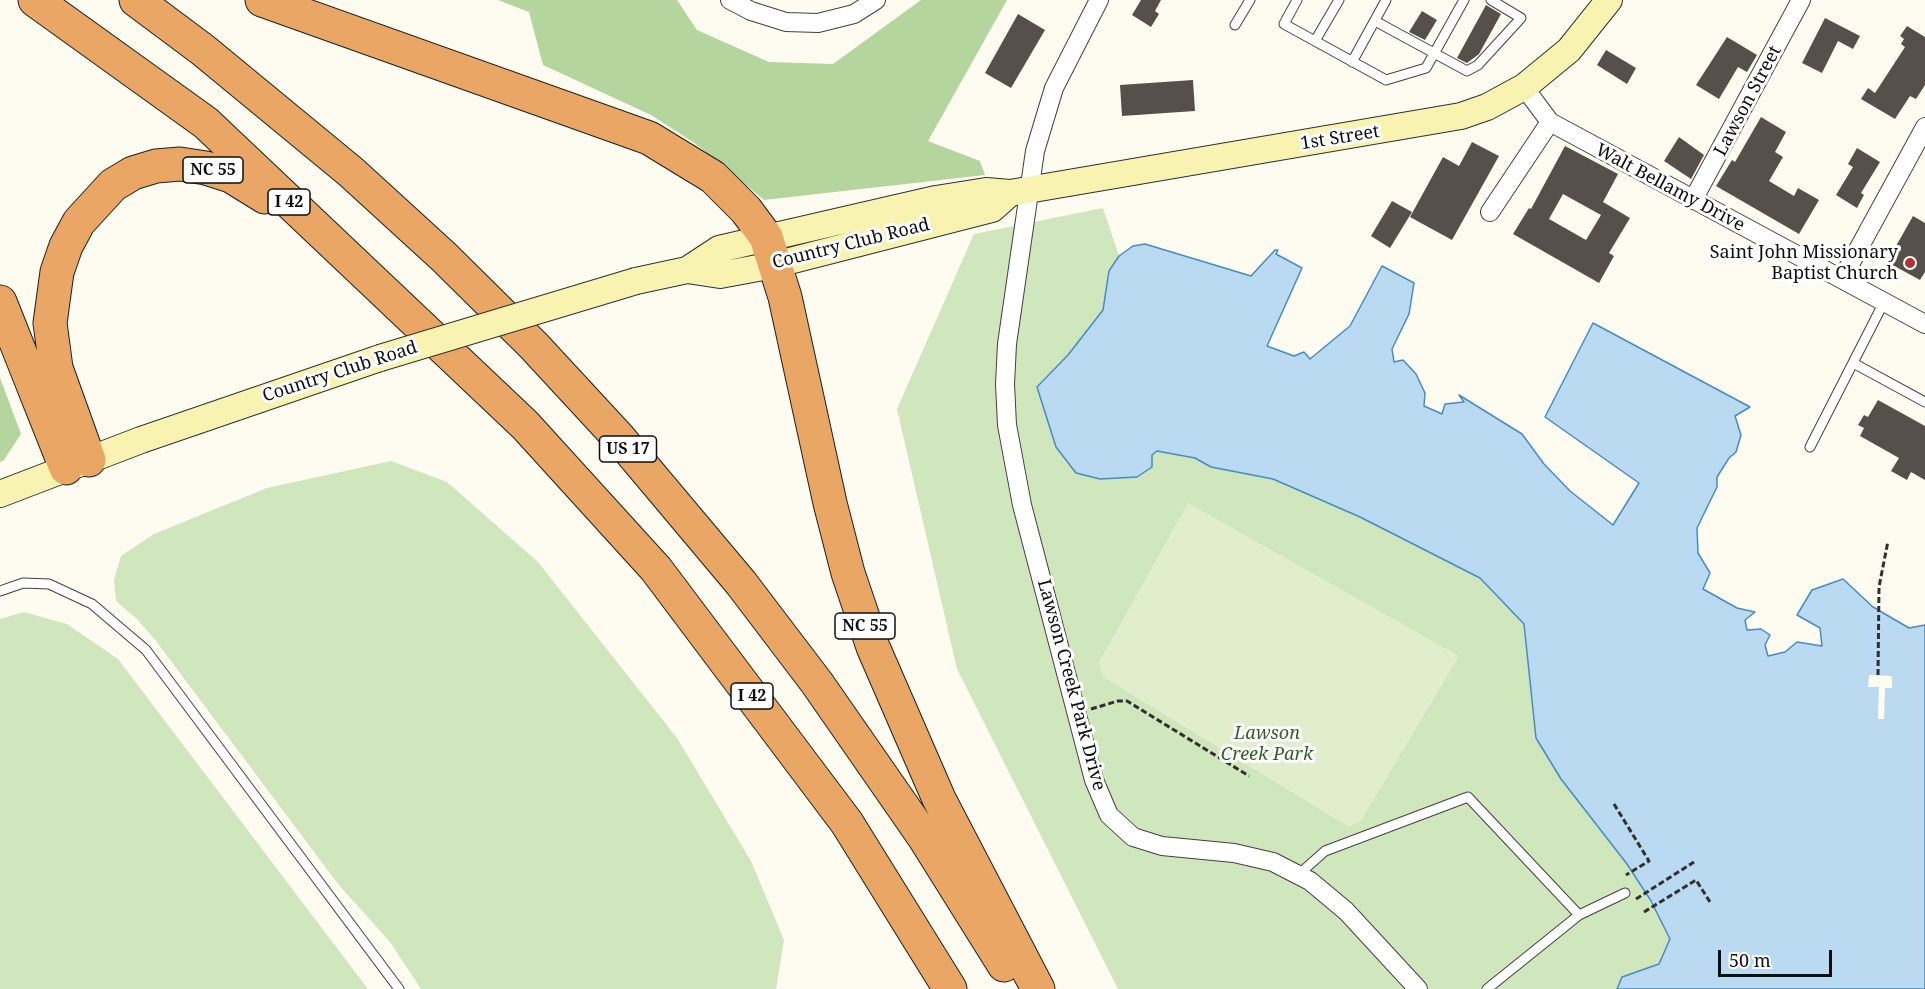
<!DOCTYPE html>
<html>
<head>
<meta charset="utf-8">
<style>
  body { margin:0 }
  #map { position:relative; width:1925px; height:989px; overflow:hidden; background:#fefcf0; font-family:"Noto Serif",serif }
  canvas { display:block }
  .scale { position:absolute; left:1718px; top:950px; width:114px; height:27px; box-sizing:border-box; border:3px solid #0e0e0e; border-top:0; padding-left:8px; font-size:18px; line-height:21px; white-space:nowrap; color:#0e0e0e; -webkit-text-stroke:4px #fff; paint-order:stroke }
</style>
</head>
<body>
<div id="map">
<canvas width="1925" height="989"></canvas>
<div class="scale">50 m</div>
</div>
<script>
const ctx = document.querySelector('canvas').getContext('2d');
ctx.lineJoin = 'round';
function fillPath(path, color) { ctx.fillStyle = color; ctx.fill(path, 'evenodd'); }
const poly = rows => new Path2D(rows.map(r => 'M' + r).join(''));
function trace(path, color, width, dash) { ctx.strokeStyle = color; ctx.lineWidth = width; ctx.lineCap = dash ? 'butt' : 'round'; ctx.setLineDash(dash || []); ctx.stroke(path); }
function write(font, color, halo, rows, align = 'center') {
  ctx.font = font + ' "Noto Serif",serif'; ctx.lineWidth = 6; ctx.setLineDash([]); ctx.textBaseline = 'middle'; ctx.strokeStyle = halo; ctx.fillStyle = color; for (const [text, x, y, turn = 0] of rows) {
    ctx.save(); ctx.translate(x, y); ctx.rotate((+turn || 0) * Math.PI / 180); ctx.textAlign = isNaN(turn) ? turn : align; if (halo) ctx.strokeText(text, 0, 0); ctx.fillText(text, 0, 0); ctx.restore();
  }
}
const green = poly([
  [1103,208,1119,256,1109,271,1103,310,1068,355,1037,387,1152,455,1157,451,1195,458,1211,467,1273,479,1360,517,1480,578,1524,624,1536,738,1561,779,1627,864,1664,925,1670,939,1659,964,1622,977,1617,989,1118,989,957,669,897,409,974,234],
  [391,461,447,482,538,562,677,738,751,861,784,940,776,989,421,989,390,942,338,884,156,641,136,618,116,601,114,580,121,556,154,534,267,488],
  [24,612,67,624,118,659,368,989,0,989,0,619]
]);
const forest = poly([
  [498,0,677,0,697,30,769,62,833,64,921,0,1007,0,928,141,980,161,985,175,764,200,696,144,651,115,543,65,529,12],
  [0,378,21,434,4,460,0,462]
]);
const pitch = poly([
  [1188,503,1459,656,1361,821,1349,827,1103,677,1099,662]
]);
const water = poly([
  [1145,244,1251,276,1275,250,1278,250,1276,254,1302,268,1267,346,1294,356,1304,352,1310,359,1350,326,1382,266,1414,283,1409,314,1392,349,1394,362,1403,360,1416,374,1425,393,1424,406,1442,414,1445,404,1464,402,1459,395,1522,434,1544,464,1570,491,1613,525,1639,483,1545,417,1593,323,1750,407,1735,416,1741,435,1736,452,1729,458,1717,477,1717,487,1697,528,1698,553,1710,573,1703,589,1737,608,1755,612,1745,620,1747,630,1761,629,1770,635,1765,645,1768,656,1785,652,1797,642,1822,646,1820,628,1797,615,1812,590,1843,579,1873,607,1909,628,1925,625,1925,989,1617,989,1622,977,1659,964,1670,939,1651,901,1627,864,1561,779,1536,738,1524,624,1480,578,1360,517,1273,479,1211,467,1195,458,1157,451,1152,455,1152,467,1137,477,1100,479,1076,473,1056,447,1037,387,1068,355,1103,310,1109,271,1119,256,1133,246,1145,244]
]);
const pier = poly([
  [1869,675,1892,676,1892,688,1885,688,1884,719,1878,719,1879,687,1868,687]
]);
const building = poly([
  [1141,0,1161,0,1155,11,1159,14,1151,27,1132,15],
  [1486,5,1501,14,1479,54,1467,63,1457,58],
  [1422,11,1437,20,1425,40,1409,32],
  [1018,14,1045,30,1011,88,985,73],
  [1825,18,1860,36,1853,49,1838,41,1822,73,1802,63],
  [1907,26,1925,37,1925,85,1916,99,1910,96,1895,119,1861,99,1868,88,1875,93,1905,47,1901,44,1904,39,1900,36],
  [1727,37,1757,55,1747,72,1738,67,1719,99,1696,85],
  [1606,50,1636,68,1627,84,1597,65],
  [1193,80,1195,111,1122,116,1120,85],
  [1761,117,1786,132,1775,152,1783,157,1769,181,1794,196,1798,188,1819,200,1799,234,1716,186,1732,160,1735,162],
  [1679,137,1704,155,1691,179,1664,161],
  [1472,142,1499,156,1452,240,1410,217,1443,157,1459,166],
  [1565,146,1618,174,1603,202,1630,218,1609,253,1614,256,1599,283,1513,234,1529,208,1531,209],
  [1563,194,1601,215,1586,240,1549,219],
  [1857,148,1880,162,1861,193,1864,195,1857,208,1836,195,1853,167,1848,164],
  [1392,201,1412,212,1390,248,1371,236],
  [1913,216,1925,223,1925,272,1920,280,1887,262],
  [1878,400,1925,426,1925,480,1911,472,1907,480,1891,471,1899,458,1860,436,1864,428,1858,425,1864,415,1868,417]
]);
const path = poly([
  [1878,675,1879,587,1888,541],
  [1091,709,1118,701,1127,701,1249,776],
  [1614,804,1649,861,1626,875],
  [1636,899,1694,862],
  [1644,912,1696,880,1710,902]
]);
const lane = poly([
  [1297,0,1284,24,1386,80,1426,68,1464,0],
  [1375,21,1467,71,1478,65,1521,18,1491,0],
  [1235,25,1250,0],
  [1315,41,1339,0],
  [1352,62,1386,0],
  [1855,364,1925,402],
  [1810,447,1884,302],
  [0,591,23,583,49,584,92,604,146,650,399,989],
  [1298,875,1325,851,1468,797,1579,915,1487,989],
  [1579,915,1625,893]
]);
const street = poly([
  [730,0,751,11,786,22,818,23,854,14,876,0],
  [1099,0,1054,88,1035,151,1007,344,1005,384,1007,425,1022,505,1094,780,1109,815,1133,837,1162,846,1234,853,1273,862,1310,881,1346,911,1418,989],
  [1524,87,1550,122,1925,324],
  [1693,200,1801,0],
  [1490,212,1550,122],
  [1842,279,1925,127]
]);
const secondary = poly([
  [687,270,719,249,936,199,986,191,1010,193,1461,116,1487,107,1524,87,1569,50,1609,0],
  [636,281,687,270,720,275,774,265,992,209,1010,193],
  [0,494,141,440,380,358]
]);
const highway = poly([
  [35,0,206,123,525,425,656,569,847,823,950,989],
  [136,0,203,50,351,172,444,257,534,346,620,439,741,583,817,683,924,837,1004,965],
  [262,0,649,138,713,177,746,210,766,237,785,297,830,503,848,573,873,647,939,799,1038,989],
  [0,302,66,468],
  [89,460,56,368,50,323,57,272,66,246,79,222,113,185,133,173,156,166,180,164,206,168,231,176,265,197]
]);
const secondaryBridge = poly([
  [380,358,636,281]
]);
const markers = [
  [1910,263,6,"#b33132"]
];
const shields = [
  [213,170,60],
  [289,202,42],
  [628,449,57],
  [865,626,60],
  [752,696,42]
];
const shieldNames = [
  ["NC 55",213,170],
  ["I 42",289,202],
  ["US 17",628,449],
  ["NC 55",865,626],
  ["I 42",752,696]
];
const streetNames = [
  ["Lawson Street",1748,101,-62],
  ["1st Street",1340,138,-9],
  ["Walt Bellamy Drive",1670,188,28],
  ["Country Club Road",851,244,-14],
  ["Country Club Road",340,372,-18],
  ["Lawson Creek Park Drive",1071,685,75]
];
const poiNames = [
  ["Saint John Missionary",1898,253],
  ["Baptist Church",1898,274]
];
const parkNames = [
  ["Lawson",1267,734],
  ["Creek Park",1267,755]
];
fillPath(green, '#d0e6bc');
fillPath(forest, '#b4d59d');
fillPath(pitch, '#e1eecd');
fillPath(water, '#b9daf1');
trace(water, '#468cc2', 1.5);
fillPath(pier, '#fefcf0');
fillPath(building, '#56504b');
trace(lane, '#414141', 11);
trace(street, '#414141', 20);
trace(secondary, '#303030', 28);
trace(highway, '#1f1f1f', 35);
trace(path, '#303030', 3, [6, 3]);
trace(lane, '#fff', 9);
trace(street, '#fff', 18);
trace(secondary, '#f8f3b1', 26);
trace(highway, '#e9a664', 33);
trace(secondaryBridge, '#303030', 28, []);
trace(secondaryBridge, '#f8f3b1', 26);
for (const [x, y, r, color] of markers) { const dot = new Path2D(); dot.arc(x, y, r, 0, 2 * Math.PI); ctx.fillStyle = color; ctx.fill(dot); trace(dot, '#fff', 2); }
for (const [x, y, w] of shields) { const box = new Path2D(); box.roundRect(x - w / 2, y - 13, w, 26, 4.5); ctx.fillStyle = '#fff'; ctx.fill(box); trace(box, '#0e0e0e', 1.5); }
write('bold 16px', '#0e0e0e', null, shieldNames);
write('18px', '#0e0e0e', '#fff', streetNames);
write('18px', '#0e0e0e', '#fff', poiNames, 'right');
write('italic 18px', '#2e6123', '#fff', parkNames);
</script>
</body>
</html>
